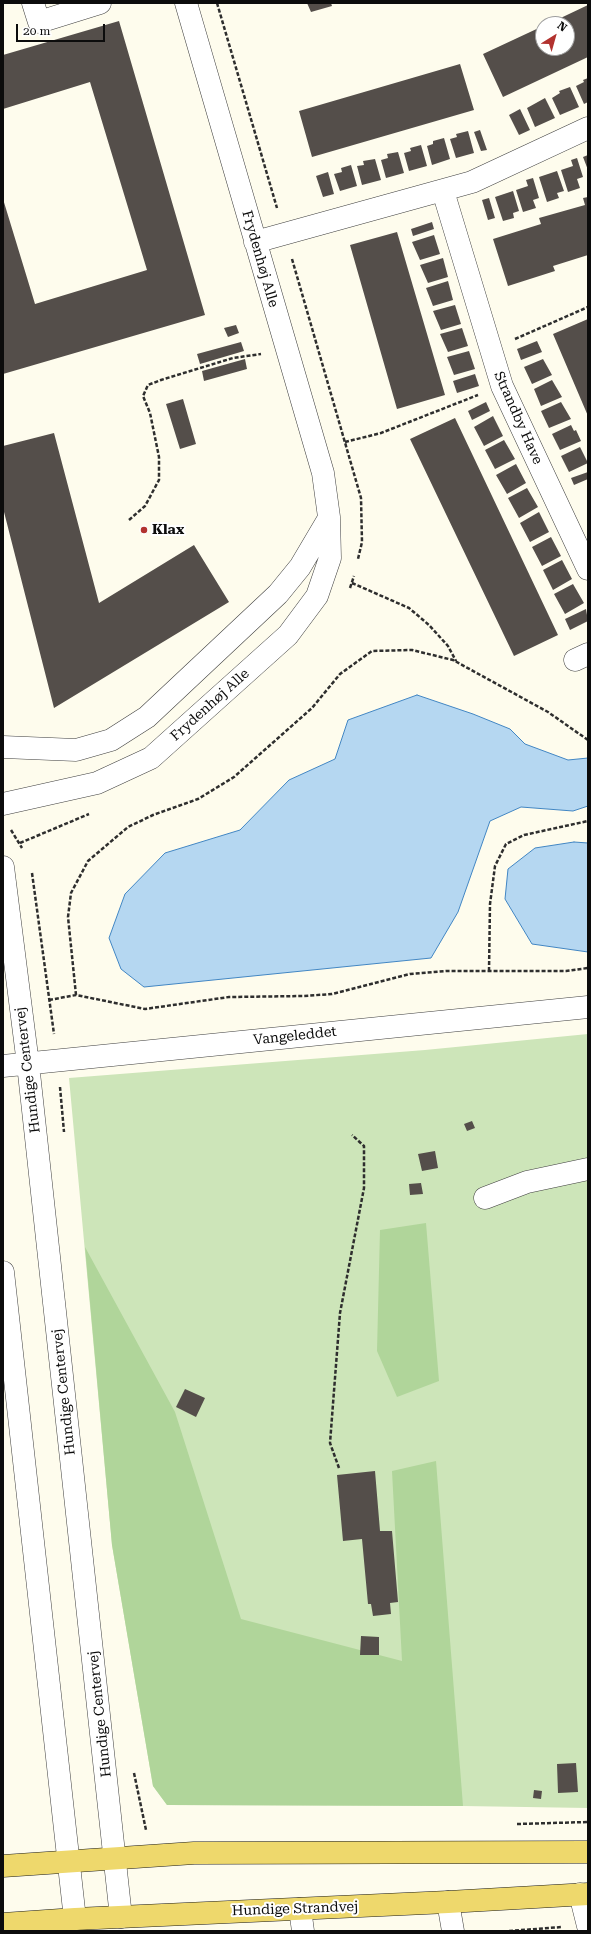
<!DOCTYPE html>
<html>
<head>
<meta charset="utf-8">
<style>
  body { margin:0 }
  #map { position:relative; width:591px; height:1934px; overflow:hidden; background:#fefced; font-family:"Roboto Serif",serif }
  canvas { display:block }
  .frame { position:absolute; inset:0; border:4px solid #0c0c0c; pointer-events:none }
  .north { position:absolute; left:535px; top:16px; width:40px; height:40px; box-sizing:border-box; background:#fff; border:1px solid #9e9e9e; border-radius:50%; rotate:37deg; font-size:11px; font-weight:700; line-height:16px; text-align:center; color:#0c0c0c }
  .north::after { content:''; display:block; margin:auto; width:14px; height:18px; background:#b2322f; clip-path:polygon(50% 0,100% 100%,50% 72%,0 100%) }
  .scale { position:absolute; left:16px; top:24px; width:89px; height:18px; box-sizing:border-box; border:2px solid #0c0c0c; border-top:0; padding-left:5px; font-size:12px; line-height:14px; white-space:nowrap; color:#0c0c0c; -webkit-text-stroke:3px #fff; paint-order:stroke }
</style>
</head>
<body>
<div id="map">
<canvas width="591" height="1934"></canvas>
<div class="frame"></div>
<div class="north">N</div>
<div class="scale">20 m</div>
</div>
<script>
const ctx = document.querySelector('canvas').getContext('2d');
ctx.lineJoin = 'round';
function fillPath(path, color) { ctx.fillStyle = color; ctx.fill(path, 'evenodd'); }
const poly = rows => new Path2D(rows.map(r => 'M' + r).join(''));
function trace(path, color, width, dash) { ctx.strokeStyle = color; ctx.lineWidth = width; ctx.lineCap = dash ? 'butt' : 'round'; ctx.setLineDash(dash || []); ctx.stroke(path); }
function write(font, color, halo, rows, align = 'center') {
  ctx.font = font + ' "Roboto Serif",serif'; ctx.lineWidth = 4; ctx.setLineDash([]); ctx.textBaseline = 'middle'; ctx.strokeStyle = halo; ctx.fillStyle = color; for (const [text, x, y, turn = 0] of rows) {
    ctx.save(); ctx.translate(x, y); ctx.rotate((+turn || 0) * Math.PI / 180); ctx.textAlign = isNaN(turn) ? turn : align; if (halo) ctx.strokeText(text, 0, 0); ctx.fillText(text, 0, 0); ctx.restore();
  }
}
const green = poly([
  [588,1034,588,1808,463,1806,167,1805,153,1786,112,1545,69,1078,425,1050]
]);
const forest = poly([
  [426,1223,439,1381,397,1397,377,1351,380,1230],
  [85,1247,175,1412,241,1619,402,1661,392,1471,436,1461,463,1806,167,1805,153,1786,112,1545]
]);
const water = poly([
  [417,695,473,714,510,729,525,744,568,760,588,758,588,806,573,811,521,807,490,821,458,912,431,958,144,987,121,969,109,938,125,894,165,853,240,830,289,780,335,759,348,720,417,695],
  [574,842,588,843,588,952,532,944,505,899,508,869,535,848,574,842]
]);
const building = poly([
  [307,3,331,3,332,6,311,12],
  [588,5,588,57,503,97,483,54,543,26,543,48,567,48,567,24,548,24],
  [119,21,205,315,3,374,3,199,35,304,147,270,90,82,3,109,3,55],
  [460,64,474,110,312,157,299,111],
  [588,78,588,102,584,104,576,86,584,82,583,80],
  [570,87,579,107,560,115,552,98,560,93,559,91],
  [545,98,555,118,535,127,527,108],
  [520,109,530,130,519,135,509,115],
  [480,130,487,150,481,151,474,132],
  [468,131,474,153,456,158,450,139,457,137,456,134],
  [444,138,450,159,432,165,427,146,433,144,433,141],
  [421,145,427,166,409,171,404,153,411,151,410,148],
  [398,152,404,173,386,178,381,160,388,158,387,154],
  [588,155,588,170,583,157],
  [577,158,583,177,577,179,580,188,568,192,561,170,573,166,571,160],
  [375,159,381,180,362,185,357,166,364,165,363,161],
  [351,165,357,186,340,191,334,174,342,172,341,168],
  [557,171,564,191,557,193,559,198,547,202,539,177],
  [328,172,334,194,323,197,316,176],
  [533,178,539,198,533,200,536,208,523,212,516,190,528,186,526,180],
  [513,191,519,211,513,213,514,218,503,221,495,197],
  [588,197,588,255,553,266,555,271,508,286,493,239,541,224,539,218,585,205,583,198],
  [489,198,495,218,488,220,482,200],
  [432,222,434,229,413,236,411,229],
  [397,232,445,395,397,409,350,245],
  [434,235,440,254,420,260,412,242],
  [443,258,448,277,428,283,420,265],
  [448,281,453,300,433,306,426,288],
  [455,305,461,324,441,330,433,311],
  [588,319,588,416,553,334],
  [236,325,239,333,228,337,224,328],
  [462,328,468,346,448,352,440,334],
  [537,341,542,352,521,360,517,349],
  [241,342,244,351,200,364,197,354],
  [469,351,475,369,454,375,447,357],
  [245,359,247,369,204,381,202,371],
  [543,359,552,375,532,384,524,367],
  [475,374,479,386,457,393,453,381],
  [552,380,562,397,541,406,534,389],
  [183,399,196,444,180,449,166,404],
  [486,402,490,411,472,420,468,411],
  [561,402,571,419,549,428,541,411],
  [493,416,503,436,484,446,474,427],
  [455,418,558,635,514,656,410,439],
  [571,425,574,431,576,430,581,441,560,450,552,434],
  [54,433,99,603,194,545,229,602,54,708,3,508,3,446],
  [504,440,515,459,495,469,485,450],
  [580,447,588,463,569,472,561,456],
  [516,464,526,483,507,494,496,475],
  [588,472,588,479,574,485,571,478],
  [527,488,538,507,519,518,508,498],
  [539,512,549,532,530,542,520,523],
  [551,537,561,556,542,566,532,547],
  [562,560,572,579,553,590,543,570],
  [573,584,584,603,565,614,554,594],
  [586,609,588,621,570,630,565,619],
  [472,1121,475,1128,467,1131,464,1124],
  [435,1151,438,1168,422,1171,418,1154],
  [421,1183,423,1194,410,1195,409,1184],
  [185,1389,205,1398,196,1417,176,1407],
  [375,1471,380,1531,392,1531,398,1602,390,1603,391,1614,373,1616,371,1604,368,1604,362,1539,343,1541,337,1475],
  [361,1636,379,1637,379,1655,360,1655],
  [576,1763,578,1792,558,1793,557,1764],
  [534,1790,542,1791,541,1799,533,1798]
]);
const path = poly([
  [217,3,277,208],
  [292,259,361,498,362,542,358,559],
  [515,339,588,307],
  [345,442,381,433,478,395],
  [129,520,145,506,159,480,159,457,150,413,143,396,148,385,161,380,233,358,261,354],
  [352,583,409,608,429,625,448,646,456,661],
  [350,588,354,576],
  [11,830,22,848],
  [20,843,89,814],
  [32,873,54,1034],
  [489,971,490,904,495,866,506,844,524,835,588,821],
  [76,995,68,917,71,893,88,861,128,827,153,815,198,799,234,777,312,708,340,674,372,651,412,650,453,660,548,712,588,740],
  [49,1000,76,995,145,1009,229,997,304,996,332,994,410,974,447,971,566,971,588,968],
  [60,1087,64,1132],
  [339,1468,330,1443,340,1313,364,1188,364,1146,352,1135],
  [134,1773,146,1830],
  [517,1824,588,1822],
  [509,1931,562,1927]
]);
const minor = poly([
  [33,3,39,22,100,3],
  [443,191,502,386,588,569],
  [255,242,472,182,588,128],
  [575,660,588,654],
  [3,747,76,750,111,740,147,717,278,594,300,567,329,518],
  [3,804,97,783,151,758,288,635,317,596,330,558,329,517,323,473,186,3],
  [3,867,28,1064,121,1917],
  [3,1066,588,1007],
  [485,1198,527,1182,588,1169],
  [3,1272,75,1919],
  [580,1894,588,1926],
  [448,1902,453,1931],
  [300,1909,303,1931]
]);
const major = poly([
  [3,1866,194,1853,588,1852],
  [3,1924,75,1919,448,1902,588,1894]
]);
const markers = [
  [144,530,4,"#b2322f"]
];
const streetNames = [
  ["Frydenhøj Alle",260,259,74],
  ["Strandby Have",518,418,66],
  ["Frydenhøj Alle",210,705,-42],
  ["Vangeleddet",295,1036,-6],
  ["Hundige Centervej",28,1070,-97],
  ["Hundige Centervej",64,1392,-96],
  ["Hundige Centervej",100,1714,-96],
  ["Hundige Strandvej",295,1909,-2]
];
const poiNames = [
  ["Klax",152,530]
];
fillPath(green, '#cde5b9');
fillPath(forest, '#b0d59a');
fillPath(water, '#b5d7f1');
trace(water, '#4286c3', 1);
fillPath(building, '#544e4a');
trace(minor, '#3f3f3f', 23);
trace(major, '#1d1d1d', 23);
trace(path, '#2e2e2e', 2.5, [4, 2]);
trace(minor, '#fff', 22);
trace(major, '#eed86c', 22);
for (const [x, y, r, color] of markers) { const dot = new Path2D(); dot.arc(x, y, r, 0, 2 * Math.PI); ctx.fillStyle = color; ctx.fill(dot); trace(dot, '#fff', 1.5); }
write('14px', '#0c0c0c', '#fff', streetNames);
write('bold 14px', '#0c0c0c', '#fff', poiNames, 'left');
</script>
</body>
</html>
